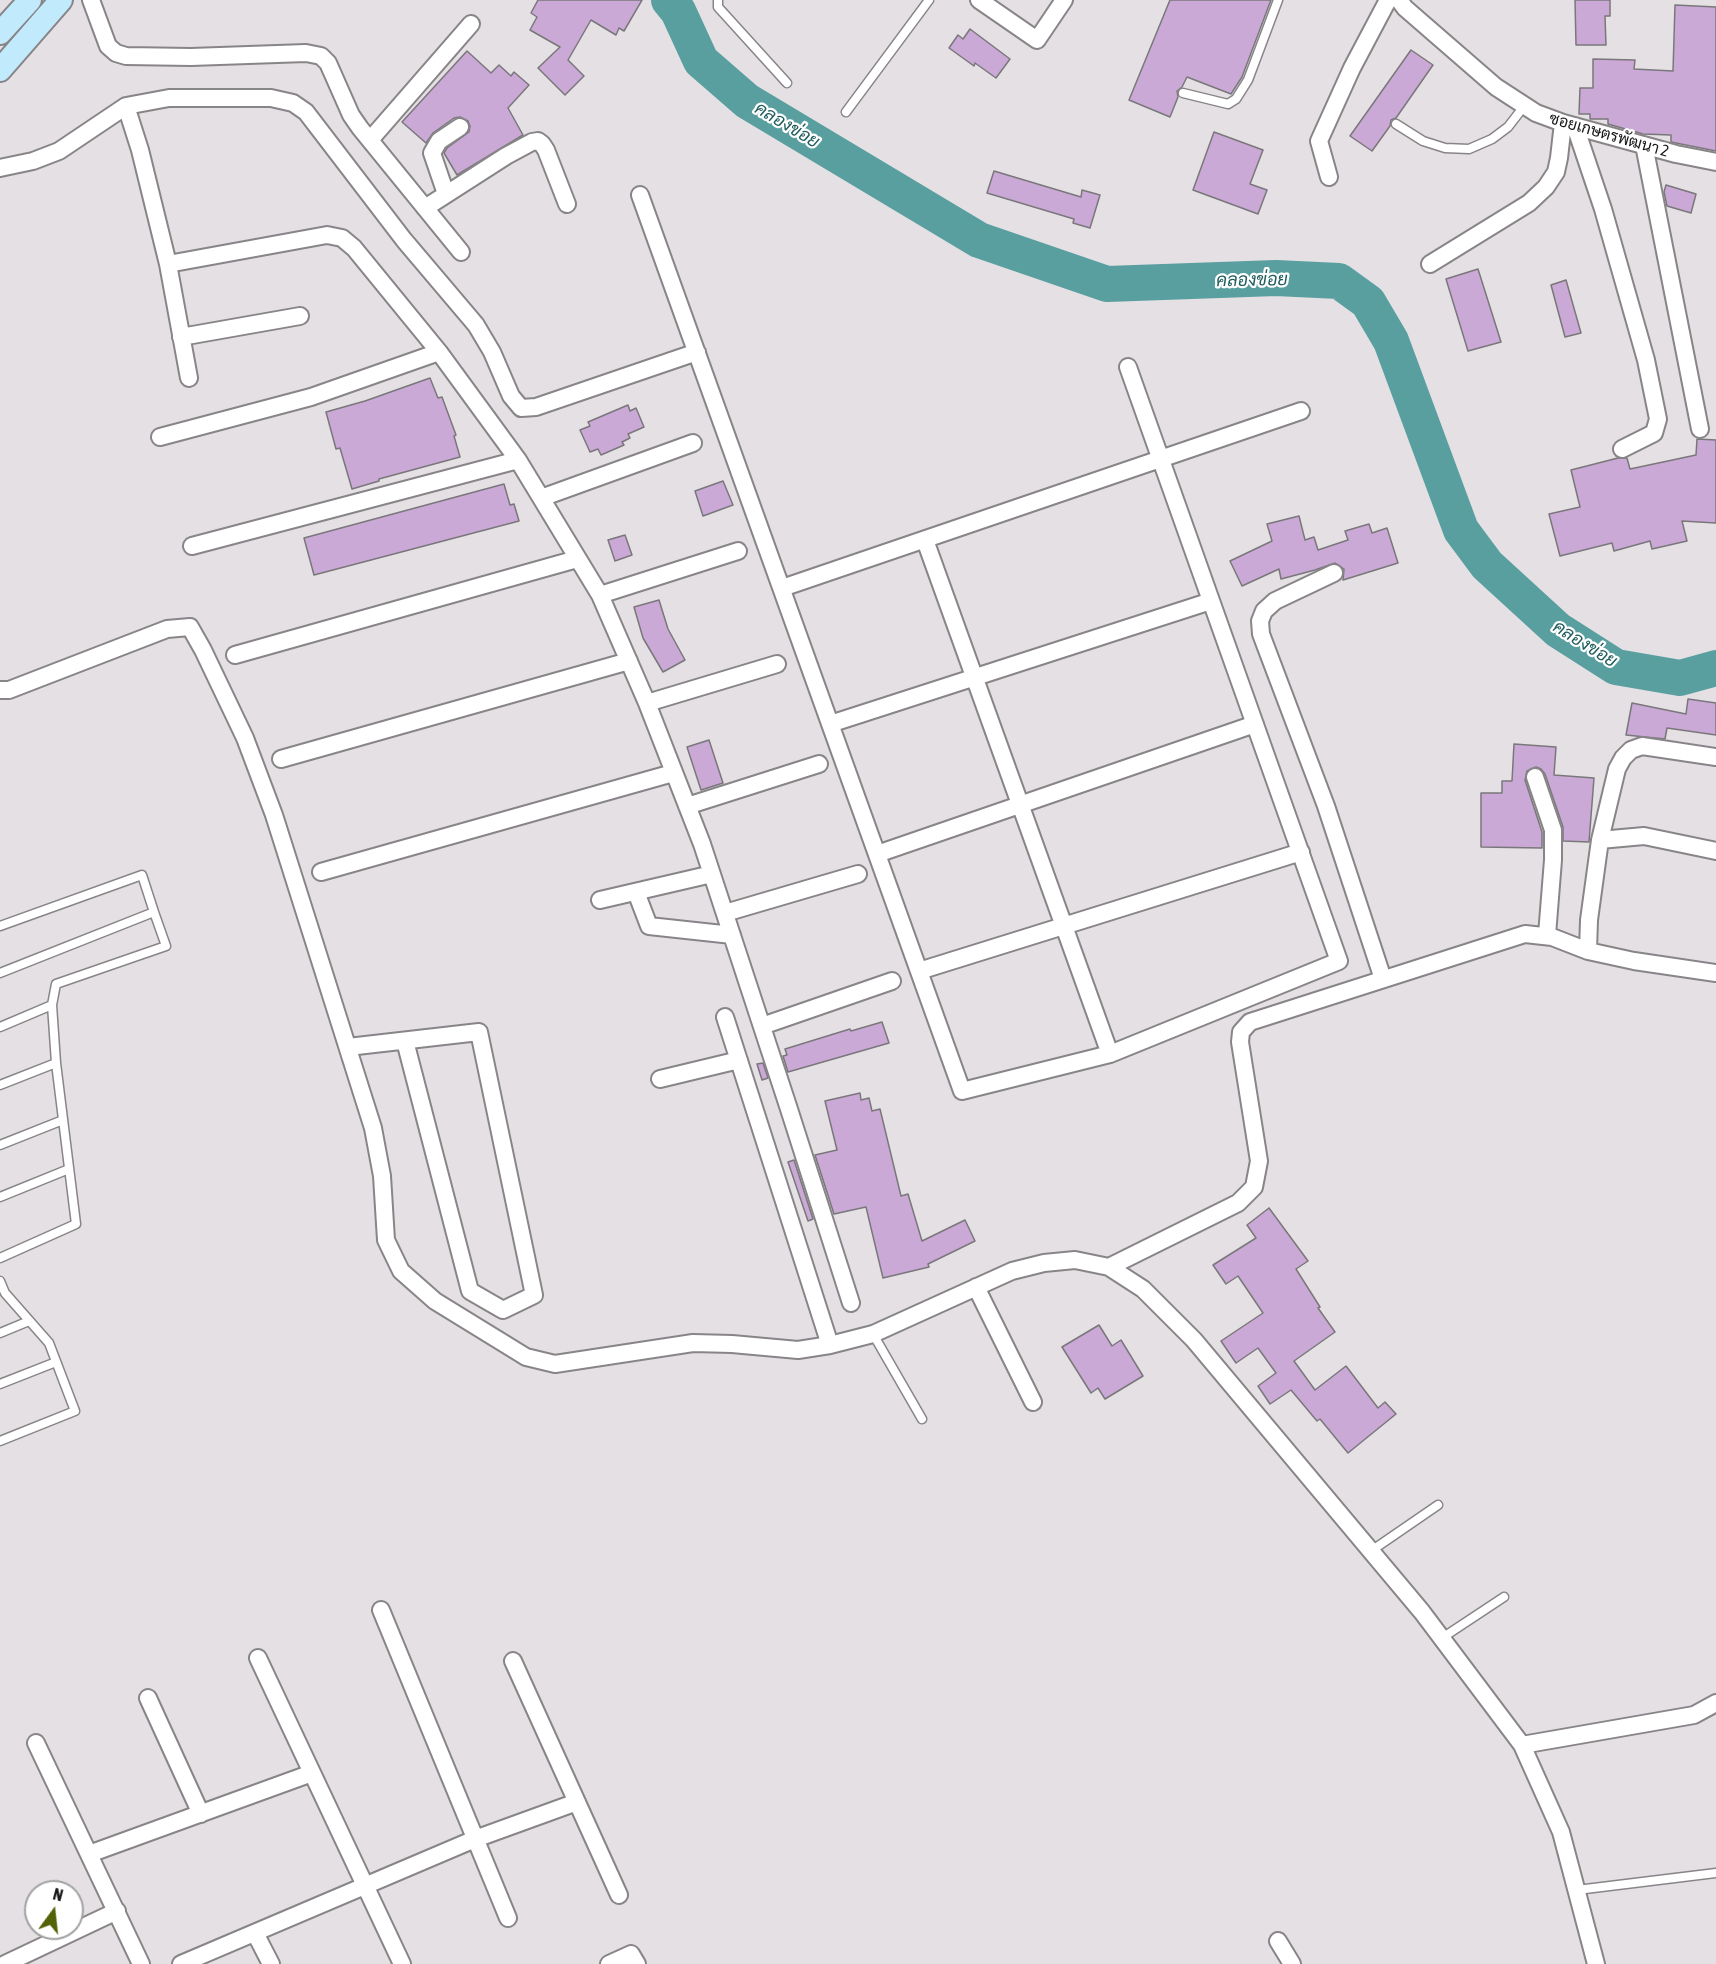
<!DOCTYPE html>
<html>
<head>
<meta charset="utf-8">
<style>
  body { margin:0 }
  #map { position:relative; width:1716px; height:1964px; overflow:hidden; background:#e4e0e4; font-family:"Asap Condensed",sans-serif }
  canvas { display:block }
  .north { position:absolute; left:24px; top:1880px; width:60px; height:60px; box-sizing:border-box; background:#fff; border:2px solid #a3a2a3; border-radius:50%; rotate:15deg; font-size:16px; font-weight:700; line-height:24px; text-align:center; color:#181718 }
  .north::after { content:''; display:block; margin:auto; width:21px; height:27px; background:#526206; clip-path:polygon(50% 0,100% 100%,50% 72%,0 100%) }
</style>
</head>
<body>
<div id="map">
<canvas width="1716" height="1964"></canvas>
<div class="north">N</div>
</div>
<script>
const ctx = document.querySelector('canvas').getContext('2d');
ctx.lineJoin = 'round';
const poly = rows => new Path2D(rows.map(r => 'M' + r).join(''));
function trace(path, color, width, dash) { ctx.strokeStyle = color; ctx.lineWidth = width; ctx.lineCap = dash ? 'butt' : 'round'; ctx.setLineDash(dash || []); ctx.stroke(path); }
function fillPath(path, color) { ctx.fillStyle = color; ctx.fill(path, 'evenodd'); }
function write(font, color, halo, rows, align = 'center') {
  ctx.font = font + ' "Asap Condensed",Sarabun,sans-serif'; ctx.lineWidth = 4.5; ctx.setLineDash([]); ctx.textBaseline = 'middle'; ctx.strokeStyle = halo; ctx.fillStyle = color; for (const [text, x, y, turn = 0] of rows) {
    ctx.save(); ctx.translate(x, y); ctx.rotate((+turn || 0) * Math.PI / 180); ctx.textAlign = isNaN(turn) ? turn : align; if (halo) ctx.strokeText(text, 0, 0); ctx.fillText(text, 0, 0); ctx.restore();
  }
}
const river = poly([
  [669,0,678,11,701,61,747,101,979,240,1107,284,1276,278,1339,281,1368,302,1391,341,1461,530,1487,565,1558,630,1616,667,1680,678,1716,668]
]);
const building = poly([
  [538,0,642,0,624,31,619,28,616,35,591,20,568,60,584,76,565,95,538,68,560,47,530,30,537,17,531,13,538,0],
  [1170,0,1271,0,1242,77,1231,94,1187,77,1182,87,1177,91,1178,97,1170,117,1129,100,1170,0],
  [1575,0,1610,0,1610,16,1605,16,1606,45,1576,45,1575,0],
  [1675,5,1716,7,1716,151,1671,142,1671,135,1643,134,1608,124,1608,119,1590,119,1590,114,1579,114,1580,88,1593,88,1593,59,1635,60,1634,69,1673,71,1675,5],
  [970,29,1010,59,996,78,975,63,974,66,949,48,958,35,963,39,970,29],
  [1411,50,1433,65,1396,118,1391,120,1390,126,1372,151,1350,136,1411,50],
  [467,51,491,73,499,65,511,76,514,72,529,85,508,108,523,135,457,175,444,153,447,148,469,132,470,126,468,121,460,117,454,118,433,133,426,143,402,122,467,51],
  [1214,132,1263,150,1250,184,1267,190,1258,214,1193,190,1214,132],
  [994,171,1081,197,1082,190,1100,195,1090,228,1073,223,1074,219,987,193,994,171],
  [1666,185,1696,194,1691,213,1667,206,1664,192,1666,185],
  [1478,269,1501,342,1468,351,1446,279,1478,269],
  [1566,280,1581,333,1565,337,1551,285,1566,280],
  [430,378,438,398,442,397,456,435,454,436,460,457,379,479,379,481,352,489,340,448,336,449,326,412,365,401,430,378],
  [628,405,630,411,636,408,644,427,628,434,630,438,622,442,624,445,601,455,598,449,590,452,580,430,590,426,588,422,628,405],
  [1697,439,1716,440,1716,523,1682,521,1687,541,1652,549,1650,541,1614,551,1612,543,1560,556,1549,514,1580,507,1571,470,1618,458,1627,458,1630,469,1696,455,1697,439],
  [723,481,733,505,703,516,695,491,723,481],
  [504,484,510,505,514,504,519,521,314,575,304,538,504,484],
  [1299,516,1305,540,1314,537,1318,550,1348,540,1345,531,1369,524,1372,533,1387,528,1398,563,1343,580,1344,569,1335,563,1315,570,1281,579,1279,569,1242,586,1230,561,1272,541,1267,524,1299,516],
  [625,535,632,555,615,561,608,540,625,535],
  [659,600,668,629,685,660,663,672,643,638,634,607,659,600],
  [1688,699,1716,703,1716,735,1667,728,1665,739,1626,735,1632,703,1686,714,1688,699],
  [709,740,723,783,701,790,687,747,709,740],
  [1514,744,1556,747,1554,775,1594,778,1589,842,1563,841,1563,827,1545,774,1541,769,1536,767,1527,771,1525,780,1542,832,1542,848,1481,847,1481,793,1502,793,1502,781,1512,781,1514,744],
  [882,1022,889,1043,788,1072,783,1056,787,1055,785,1049,850,1029,851,1031,882,1022],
  [763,1063,768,1078,762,1080,757,1064,763,1063],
  [860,1093,861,1100,869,1098,872,1111,880,1109,901,1196,908,1194,922,1241,965,1220,975,1241,928,1264,929,1267,883,1278,866,1207,834,1214,815,1155,837,1150,825,1101,860,1093],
  [794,1160,813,1219,808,1221,788,1162,794,1160],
  [1269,1208,1308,1261,1296,1269,1320,1307,1318,1308,1335,1332,1294,1361,1315,1390,1346,1366,1378,1408,1385,1402,1396,1414,1348,1453,1320,1419,1317,1421,1291,1390,1270,1404,1258,1386,1276,1373,1258,1348,1236,1363,1221,1341,1263,1313,1238,1276,1226,1284,1213,1265,1256,1238,1247,1225,1269,1208],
  [1099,1325,1112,1346,1121,1340,1143,1376,1105,1399,1098,1388,1091,1393,1062,1347,1099,1325]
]);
const service = poly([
  [718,0,718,7,787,83],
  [1183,93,1228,104,1236,99,1248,80,1278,0],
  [846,112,929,0],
  [1396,124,1423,141,1445,148,1469,149,1492,139,1508,127,1525,105],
  [0,926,142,875,154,912,0,973],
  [0,1027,52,1005,56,984,166,946,154,912],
  [0,1085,56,1063],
  [0,1145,63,1120],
  [0,1197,69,1169],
  [0,1258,76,1224,56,1063,52,1005],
  [0,1281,5,1293,49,1343,75,1411,0,1441],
  [0,1333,29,1321],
  [873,1334,922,1419],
  [0,1384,56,1362],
  [1371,1551,1438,1505],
  [1442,1638,1504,1597],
  [1577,1890,1716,1873]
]);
const minor = poly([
  [91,0,108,46,116,53,126,56,191,57,306,53,321,56,328,63,351,115,360,128,461,252],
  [979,0,1037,40,1064,0],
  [1399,0,1405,8,1496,87,1536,113,1563,123,1676,154,1716,162],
  [126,106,140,150,168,264,327,235,342,238,354,248,439,352,518,460,600,595,647,703,702,844,788,1106,851,1303],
  [1575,126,1603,209,1646,360,1658,419,1654,433,1622,449],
  [370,140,471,24],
  [1644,145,1700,429],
  [0,168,33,161,59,151,126,106,169,98,271,98,293,103,306,112,404,240,476,325,492,352,511,396,521,408,536,407,697,352],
  [1329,177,1319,141,1352,68,1388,0],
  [446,194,432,153,439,141,460,127],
  [640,195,962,1091,1110,1054,1339,961,1128,367],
  [425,208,506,156,532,142,538,141,542,144,546,150,567,204],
  [168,264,189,378],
  [1430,264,1529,203,1546,187,1556,172,1559,158,1563,123],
  [181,337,300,316],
  [160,437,311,397,439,352],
  [541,498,693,443],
  [925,540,1110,1054],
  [192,546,518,460],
  [1334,573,1275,601,1264,611,1260,621,1261,634,1326,806,1383,979],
  [782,588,1301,411],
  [600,595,738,551],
  [235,655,577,559],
  [0,690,9,690,167,629,190,627,203,650,245,738,274,815,373,1128,382,1176,386,1240,401,1271,435,1301,526,1357,555,1364,693,1343,732,1344,798,1350,830,1345,873,1334,1012,1271,1044,1263,1075,1260,1109,1267,1143,1289,1194,1340,1422,1612,1522,1745,1561,1832,1596,1964],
  [647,703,777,664],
  [830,724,1211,601],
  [281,759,629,661],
  [1535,777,1553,830,1553,860,1547,935],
  [687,806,819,764],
  [1600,840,1644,836,1716,851],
  [877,854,1255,724],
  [321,872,673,773],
  [636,892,649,926,732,935],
  [600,900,712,874],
  [725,913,858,874],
  [1588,951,1589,920,1600,840,1617,769,1623,758,1631,750,1642,746,1716,757],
  [919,971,1301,852],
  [725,1017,830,1345],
  [762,1026,892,981],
  [348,1047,479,1032,534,1295,503,1310,470,1291,405,1041],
  [660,1079,739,1060],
  [1109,1267,1238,1203,1254,1187,1259,1161,1240,1042,1241,1032,1250,1022,1525,934,1552,937,1588,951,1634,961,1716,973],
  [976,1287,1033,1402],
  [381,1610,508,1918],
  [258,1658,402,1964],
  [513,1661,619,1895],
  [148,1698,201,1814],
  [36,1743,141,1964],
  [1522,1745,1694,1715,1716,1703],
  [89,1854,312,1773],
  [255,1933,271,1964],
  [1278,1941,1292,1964],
  [5,1964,117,1911],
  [181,1964,475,1839,577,1802],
  [609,1964,631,1954,637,1964]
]);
const secondary = poly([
  [0,33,30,0],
  [0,70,61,0]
]);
const streetNames = [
  ["ซอยเกษตรพัฒนา 2",1609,135,16]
];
const waterNames = [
  ["คลองข่อย",787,125,31],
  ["คลองข่อย",1252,280,-1],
  ["คลองข่อย",1585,644,32]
];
trace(river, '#599fa0', 36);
fillPath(building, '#caa9d6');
trace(building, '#7a777b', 1.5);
trace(service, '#888589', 11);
trace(minor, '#888589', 20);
trace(secondary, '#888589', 26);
trace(service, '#fff', 8);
trace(minor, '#fff', 16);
trace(secondary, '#c1eafd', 22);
write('16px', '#181718', '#fff', streetNames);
write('italic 18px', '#215d5d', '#fff', waterNames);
</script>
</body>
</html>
